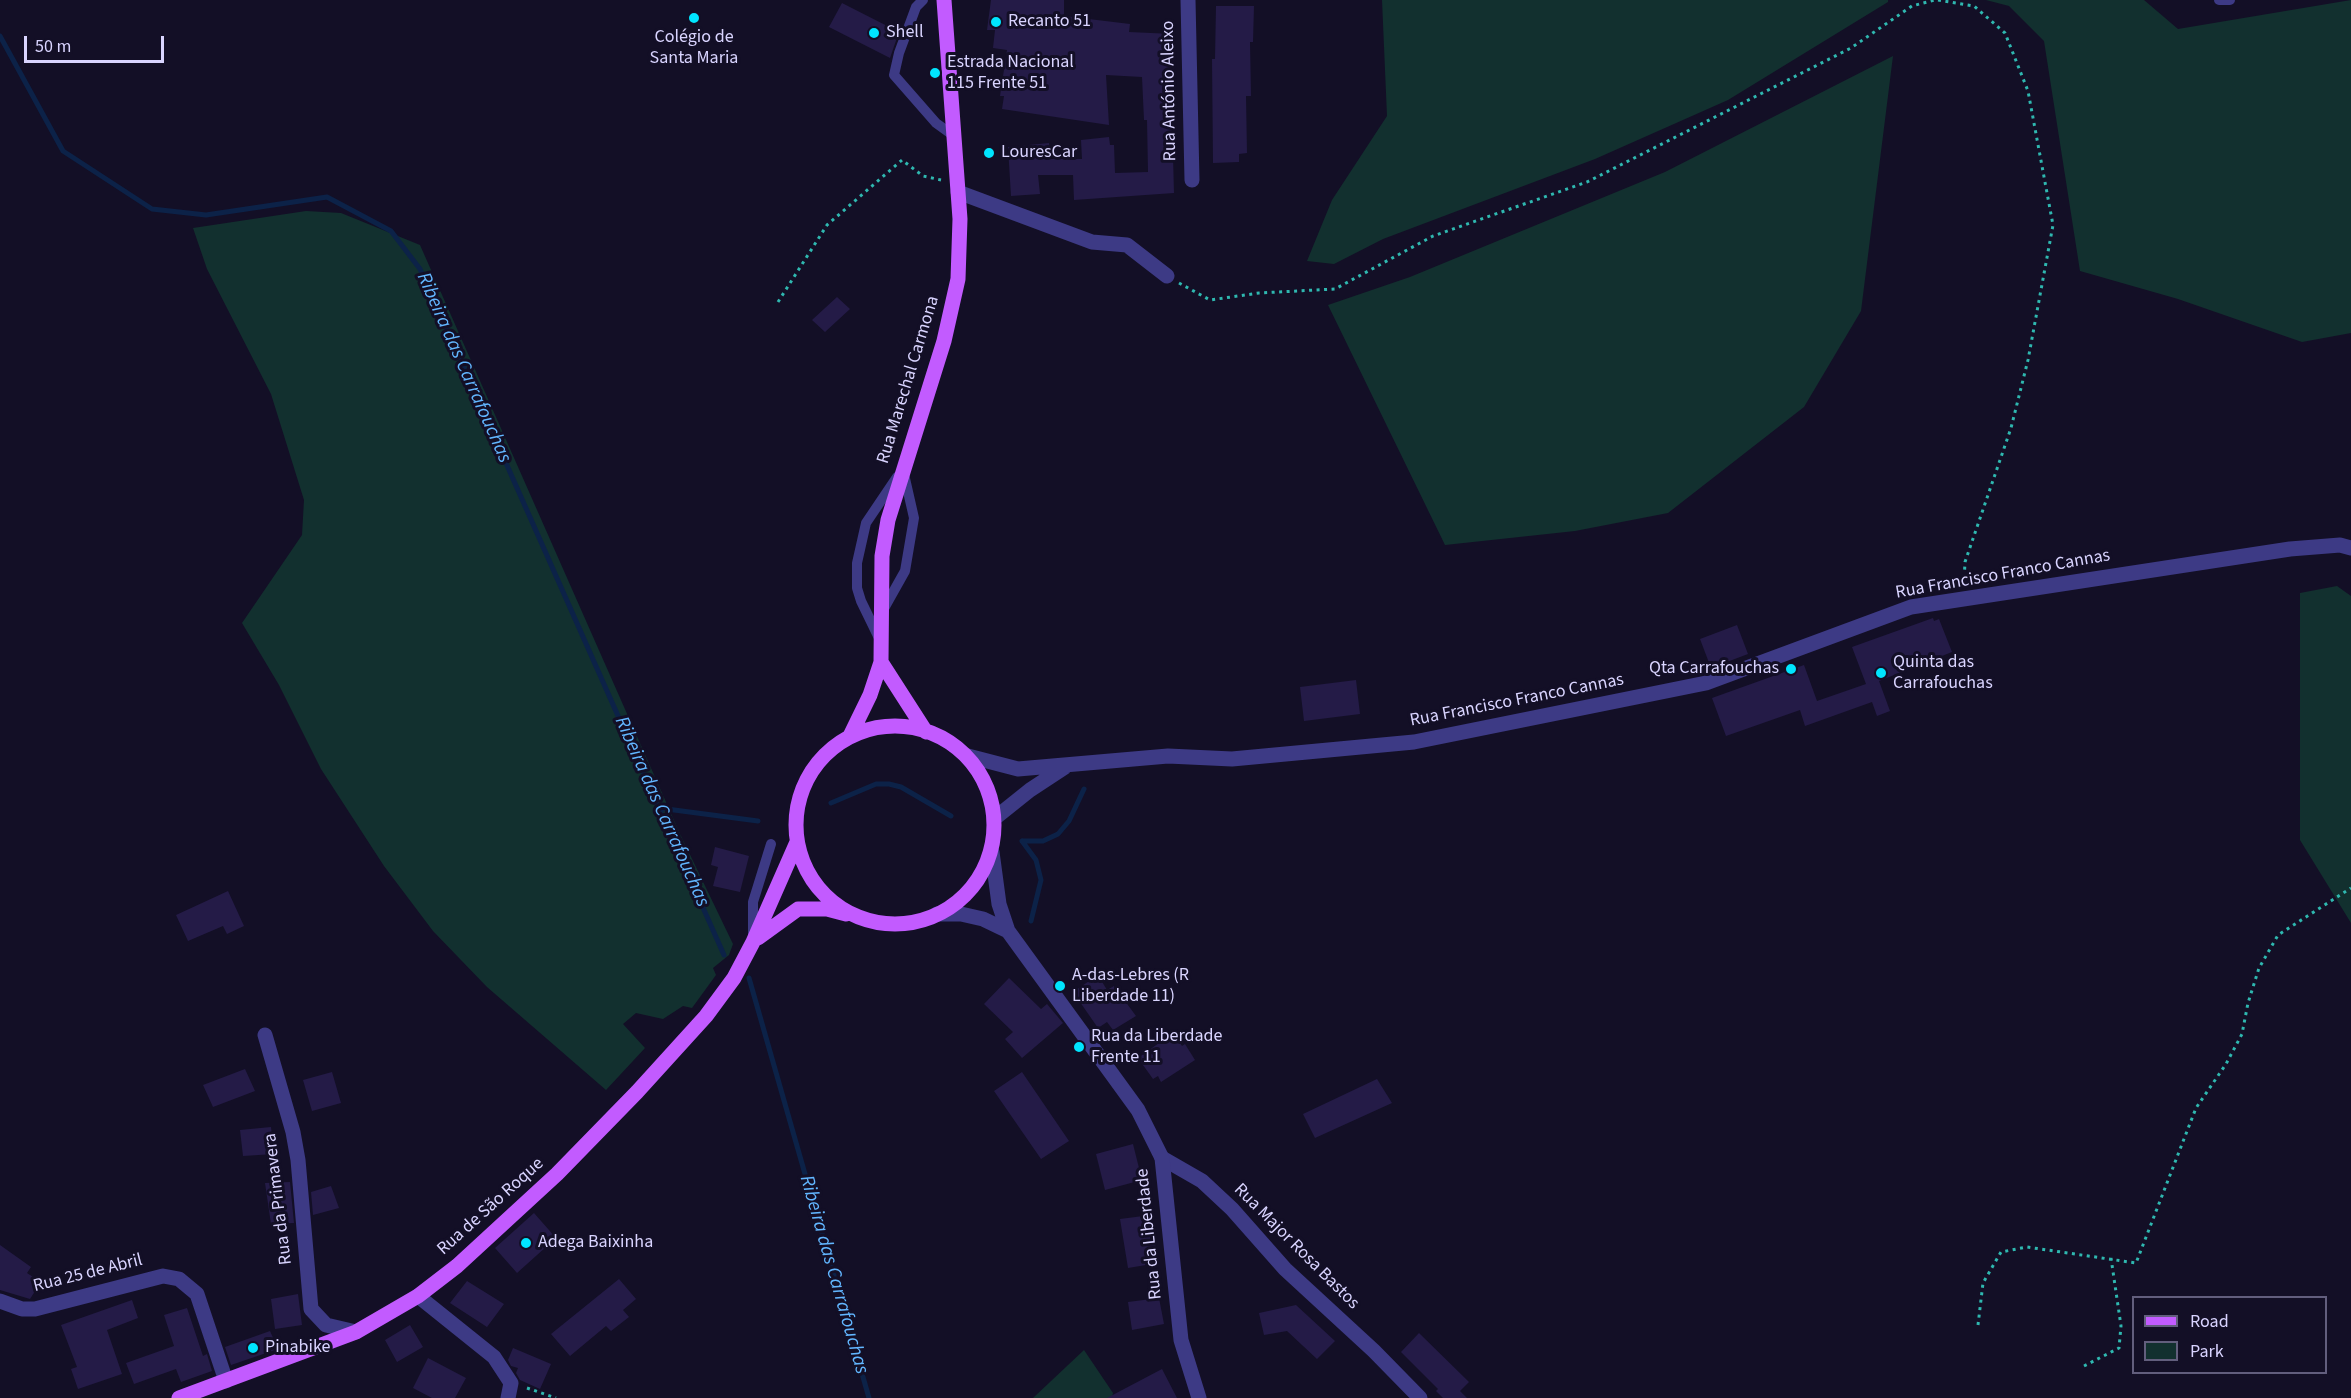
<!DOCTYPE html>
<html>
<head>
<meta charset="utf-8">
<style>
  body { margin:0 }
  #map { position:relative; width:2351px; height:1398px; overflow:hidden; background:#130f26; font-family:"Source Sans 3",sans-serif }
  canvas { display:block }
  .legend { position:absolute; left:2132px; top:1296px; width:195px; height:78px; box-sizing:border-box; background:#130f26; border:2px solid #625e7d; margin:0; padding:8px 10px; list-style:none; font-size:18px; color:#d9d4ff }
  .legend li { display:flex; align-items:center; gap:12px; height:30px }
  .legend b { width:30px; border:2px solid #625e7d }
  .scale { position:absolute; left:24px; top:36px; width:140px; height:27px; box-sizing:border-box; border:3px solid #d9d4ff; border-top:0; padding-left:8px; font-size:18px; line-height:21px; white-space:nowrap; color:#d9d4ff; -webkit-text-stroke:4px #130f26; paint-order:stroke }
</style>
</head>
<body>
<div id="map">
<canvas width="2351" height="1398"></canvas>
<ul class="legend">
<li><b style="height:8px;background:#c25bff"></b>Road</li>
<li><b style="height:16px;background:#12302f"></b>Park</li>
</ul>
<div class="scale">50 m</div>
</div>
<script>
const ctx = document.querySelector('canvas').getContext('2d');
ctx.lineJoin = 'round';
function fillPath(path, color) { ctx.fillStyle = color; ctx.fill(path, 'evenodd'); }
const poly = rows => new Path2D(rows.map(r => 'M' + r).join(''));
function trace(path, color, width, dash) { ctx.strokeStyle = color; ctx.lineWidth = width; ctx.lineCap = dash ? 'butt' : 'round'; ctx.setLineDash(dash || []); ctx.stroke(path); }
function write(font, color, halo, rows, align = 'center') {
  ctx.font = font + ' "Source Sans 3",sans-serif'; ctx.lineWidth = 6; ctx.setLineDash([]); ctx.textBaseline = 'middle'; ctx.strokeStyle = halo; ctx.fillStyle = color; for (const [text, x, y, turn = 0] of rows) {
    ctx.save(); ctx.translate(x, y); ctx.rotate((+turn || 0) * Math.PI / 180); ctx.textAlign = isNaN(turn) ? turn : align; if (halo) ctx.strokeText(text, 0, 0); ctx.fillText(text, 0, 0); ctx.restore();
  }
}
const green = poly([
  [1382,0,1888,0,1888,2,1728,100,1595,159,1383,239,1334,264,1307,261,1332,200,1387,116],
  [1986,0,2144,0,2178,29,2351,0,2351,333,2302,342,2178,299,2080,271,2044,41,2009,6],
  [1893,56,1861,311,1804,407,1668,513,1575,531,1445,545,1328,305,1410,277,1665,172],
  [306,211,341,213,420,245,681,836,733,944,729,955,713,968,716,975,692,1008,683,1006,663,1019,636,1013,623,1024,645,1048,606,1090,487,987,433,931,384,866,321,769,279,685,242,623,302,535,304,500,271,394,207,269,193,228],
  [2337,586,2351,596,2351,923,2300,840,2300,593],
  [1084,1350,1113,1393,1112,1398,1033,1398]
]);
const stream = poly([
  [0,36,63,151,152,209,206,215,327,197,391,231,420,269,724,955],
  [831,803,876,784,889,784,901,787,951,816],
  [659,808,758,821],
  [1022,841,1043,841,1058,834,1069,821,1084,789],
  [1022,841,1036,860,1041,880,1031,921],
  [749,978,869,1398]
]);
const building = poly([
  [991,0,1064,0,1064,16,1130,24,1129,32,1173,34,1176,119,1172,119,1174,193,1074,200,1073,175,1038,175,1040,194,1011,196,1008,147,1049,143,1050,159,1082,159,1081,140,1109,137,1110,145,1114,145,1115,173,1148,172,1147,120,1144,120,1142,77,1106,75,1109,125,1002,109,1004,96,1000,96,1007,50,993,48,995,30,987,30],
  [842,3,899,32,890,58,829,27],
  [1216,6,1254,6,1253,42,1250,42,1251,96,1246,96,1247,153,1239,154,1239,162,1213,163,1212,59,1215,59],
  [837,297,850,309,825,332,812,320],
  [1933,618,1934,621,1939,619,1952,652,1879,681,1890,711,1877,716,1872,702,1805,726,1800,710,1726,736,1712,698,1804,665,1817,701,1866,684,1852,647],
  [1737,625,1748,654,1711,668,1700,639],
  [1356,680,1360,714,1304,721,1300,687],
  [715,847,749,856,740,892,713,886,718,867,711,865],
  [228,891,244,926,227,934,223,926,188,941,176,915],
  [1098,975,1107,990,1114,986,1136,1016,1113,1030,1107,1022,1098,1028,1073,992],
  [1009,978,1041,1009,1047,1004,1063,1023,1022,1058,1005,1039,1013,1032,984,1004],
  [1173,1033,1182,1046,1185,1044,1195,1060,1161,1082,1158,1076,1153,1079,1138,1058],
  [245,1069,255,1091,213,1107,203,1085],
  [332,1072,341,1103,312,1111,303,1080],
  [1022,1072,1069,1141,1041,1159,994,1091],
  [1377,1079,1392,1103,1315,1138,1303,1114],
  [271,1127,274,1154,243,1156,240,1130],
  [1133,1144,1142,1180,1105,1190,1096,1154],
  [290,1182,294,1223,271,1224,265,1183],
  [331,1186,339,1208,313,1215,311,1192],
  [534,1213,556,1238,517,1273,495,1248],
  [1151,1215,1158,1263,1128,1268,1120,1219],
  [0,1245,31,1267,27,1273,36,1279,32,1285,37,1288,30,1299,0,1290],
  [619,1279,636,1299,623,1310,629,1317,611,1331,606,1326,570,1356,551,1334],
  [467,1281,504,1304,487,1327,450,1303],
  [298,1294,302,1325,275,1329,271,1299],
  [1159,1298,1164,1324,1132,1330,1128,1302],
  [132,1300,138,1318,107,1330,122,1374,78,1389,71,1369,77,1367,61,1325],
  [1296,1305,1335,1341,1317,1359,1287,1331,1264,1335,1259,1313],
  [187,1308,203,1356,207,1354,212,1371,181,1382,176,1369,134,1384,126,1363,174,1346,164,1315],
  [410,1325,423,1347,397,1362,385,1340],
  [270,1331,278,1349,231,1365,225,1347],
  [1419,1333,1469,1382,1460,1391,1467,1398,1443,1398,1436,1391,1438,1389,1401,1352],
  [513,1348,551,1364,540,1389,520,1380,516,1373,518,1368,511,1366,508,1360],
  [428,1358,466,1378,455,1398,432,1398,413,1388],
  [1162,1369,1177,1398,1107,1398]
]);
const path = poly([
  [1938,0,1974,6,2005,33,2028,91,2053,225,2028,360,2011,428,1965,562,1964,582],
  [1179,283,1210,300,1259,293,1335,289,1433,236,1587,182,1851,48,1912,6,1935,0],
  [778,302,827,225,902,160,923,176,941,180],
  [1978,1325,1983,1283,2001,1252,2027,1247,2136,1263,2196,1108,2226,1064,2242,1034,2248,1003,2259,968,2278,935,2351,888],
  [2084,1366,2119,1348,2121,1326,2111,1258],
  [527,1388,556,1398]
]);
const service = poly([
  [923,0,916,7,899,53,894,75,936,123,954,136],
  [2219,0,2230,0],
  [882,612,905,571,914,518,904,474],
  [879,638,861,601,857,588,857,563,866,523,897,477],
  [753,936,753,902,771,844]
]);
const minor = poly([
  [1188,0,1192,180],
  [958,192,1092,242,1127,245,1167,276],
  [265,1035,293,1132,298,1160,311,1309,326,1325,356,1332],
  [1162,1158,1202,1181,1232,1209,1285,1269,1374,1351,1420,1398],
  [418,1296,494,1357,511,1383,508,1398],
  [0,1301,22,1309,35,1309,163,1276,179,1279,197,1294,226,1381]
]);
const tertiary = poly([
  [968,756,1018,769,1168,756,1232,759,1414,742,1706,683,1911,607,2290,549,2340,545,2351,548],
  [995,818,1030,790,1065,767],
  [992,852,999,904,1008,931,1138,1110,1162,1158,1181,1340,1199,1398],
  [937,914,961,914,983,919,1008,931]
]);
const primary = poly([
  [881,662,926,732],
  '796 825a99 99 0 1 1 198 0a99 99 0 1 1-198 0Z',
  [850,736,870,695,881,662,882,556,888,520,944,341,958,279,960,219,944,0],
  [758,938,798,909,827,909,846,914],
  [179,1398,356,1332,418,1296,457,1266,557,1174,637,1092,706,1016,734,978,753,942,797,842]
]);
const markers = [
  [694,18,6,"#00e5ff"],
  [996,22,6,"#00e5ff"],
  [874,33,6,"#00e5ff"],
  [935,73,6,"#00e5ff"],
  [989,153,6,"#00e5ff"],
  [1791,669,6,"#00e5ff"],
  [1881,673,6,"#00e5ff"],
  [1060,986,6,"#00e5ff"],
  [1079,1047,6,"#00e5ff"],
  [526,1243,6,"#00e5ff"],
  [253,1348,6,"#00e5ff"]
];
const poiNames = [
  ["Recanto 51",1008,22],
  ["Shell",886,33],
  ["Colégio de",694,38,"center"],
  ["Santa Maria",694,59,"center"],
  ["Estrada Nacional",947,63],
  ["115 Frente 51",947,84],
  ["LouresCar",1001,153],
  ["Quinta das",1893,663],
  ["Carrafouchas",1893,684],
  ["Qta Carrafouchas",1779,669,"right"],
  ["A-das-Lebres (R",1072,976],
  ["Liberdade 11)",1072,997],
  ["Rua da Liberdade",1091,1037],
  ["Frente 11",1091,1058],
  ["Adega Baixinha",538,1243],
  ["Pinabike",265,1348]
];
const streetNames = [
  ["Rua António Aleixo",1170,91,-91],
  ["Rua Marechal Carmona",909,380,-73],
  ["Rua Francisco Franco Cannas",2003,575,-10],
  ["Rua Francisco Franco Cannas",1517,701,-11],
  ["Rua da Primavera",279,1199,-97],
  ["Rua de São Roque",491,1207,-42],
  ["Rua da Liberdade",1150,1234,-96],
  ["Rua Major Rosa Bastos",1296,1247,45],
  ["Rua 25 de Abril",88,1274,-14]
];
const waterNames = [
  ["Ribeira das Carrafouchas",463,368,66],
  ["Ribeira das Carrafouchas",661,812,66],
  ["Ribeira das Carrafouchas",833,1275,74]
];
fillPath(green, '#12302f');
trace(stream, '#0c2248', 5);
fillPath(building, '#241b47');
trace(path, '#2fb8b0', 3, [3, 4.5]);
trace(service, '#3d3a85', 10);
trace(minor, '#3d3a85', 15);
trace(tertiary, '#3d3a85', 15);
trace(primary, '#c25bff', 15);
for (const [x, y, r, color] of markers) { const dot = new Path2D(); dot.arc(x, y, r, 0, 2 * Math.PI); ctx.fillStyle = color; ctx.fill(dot); trace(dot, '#130f26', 2); }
write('18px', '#d9d4ff', '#130f26', poiNames, 'left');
write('18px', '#d9d4ff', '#130f26', streetNames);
write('italic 20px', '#62b6ff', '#130f26', waterNames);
</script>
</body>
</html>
